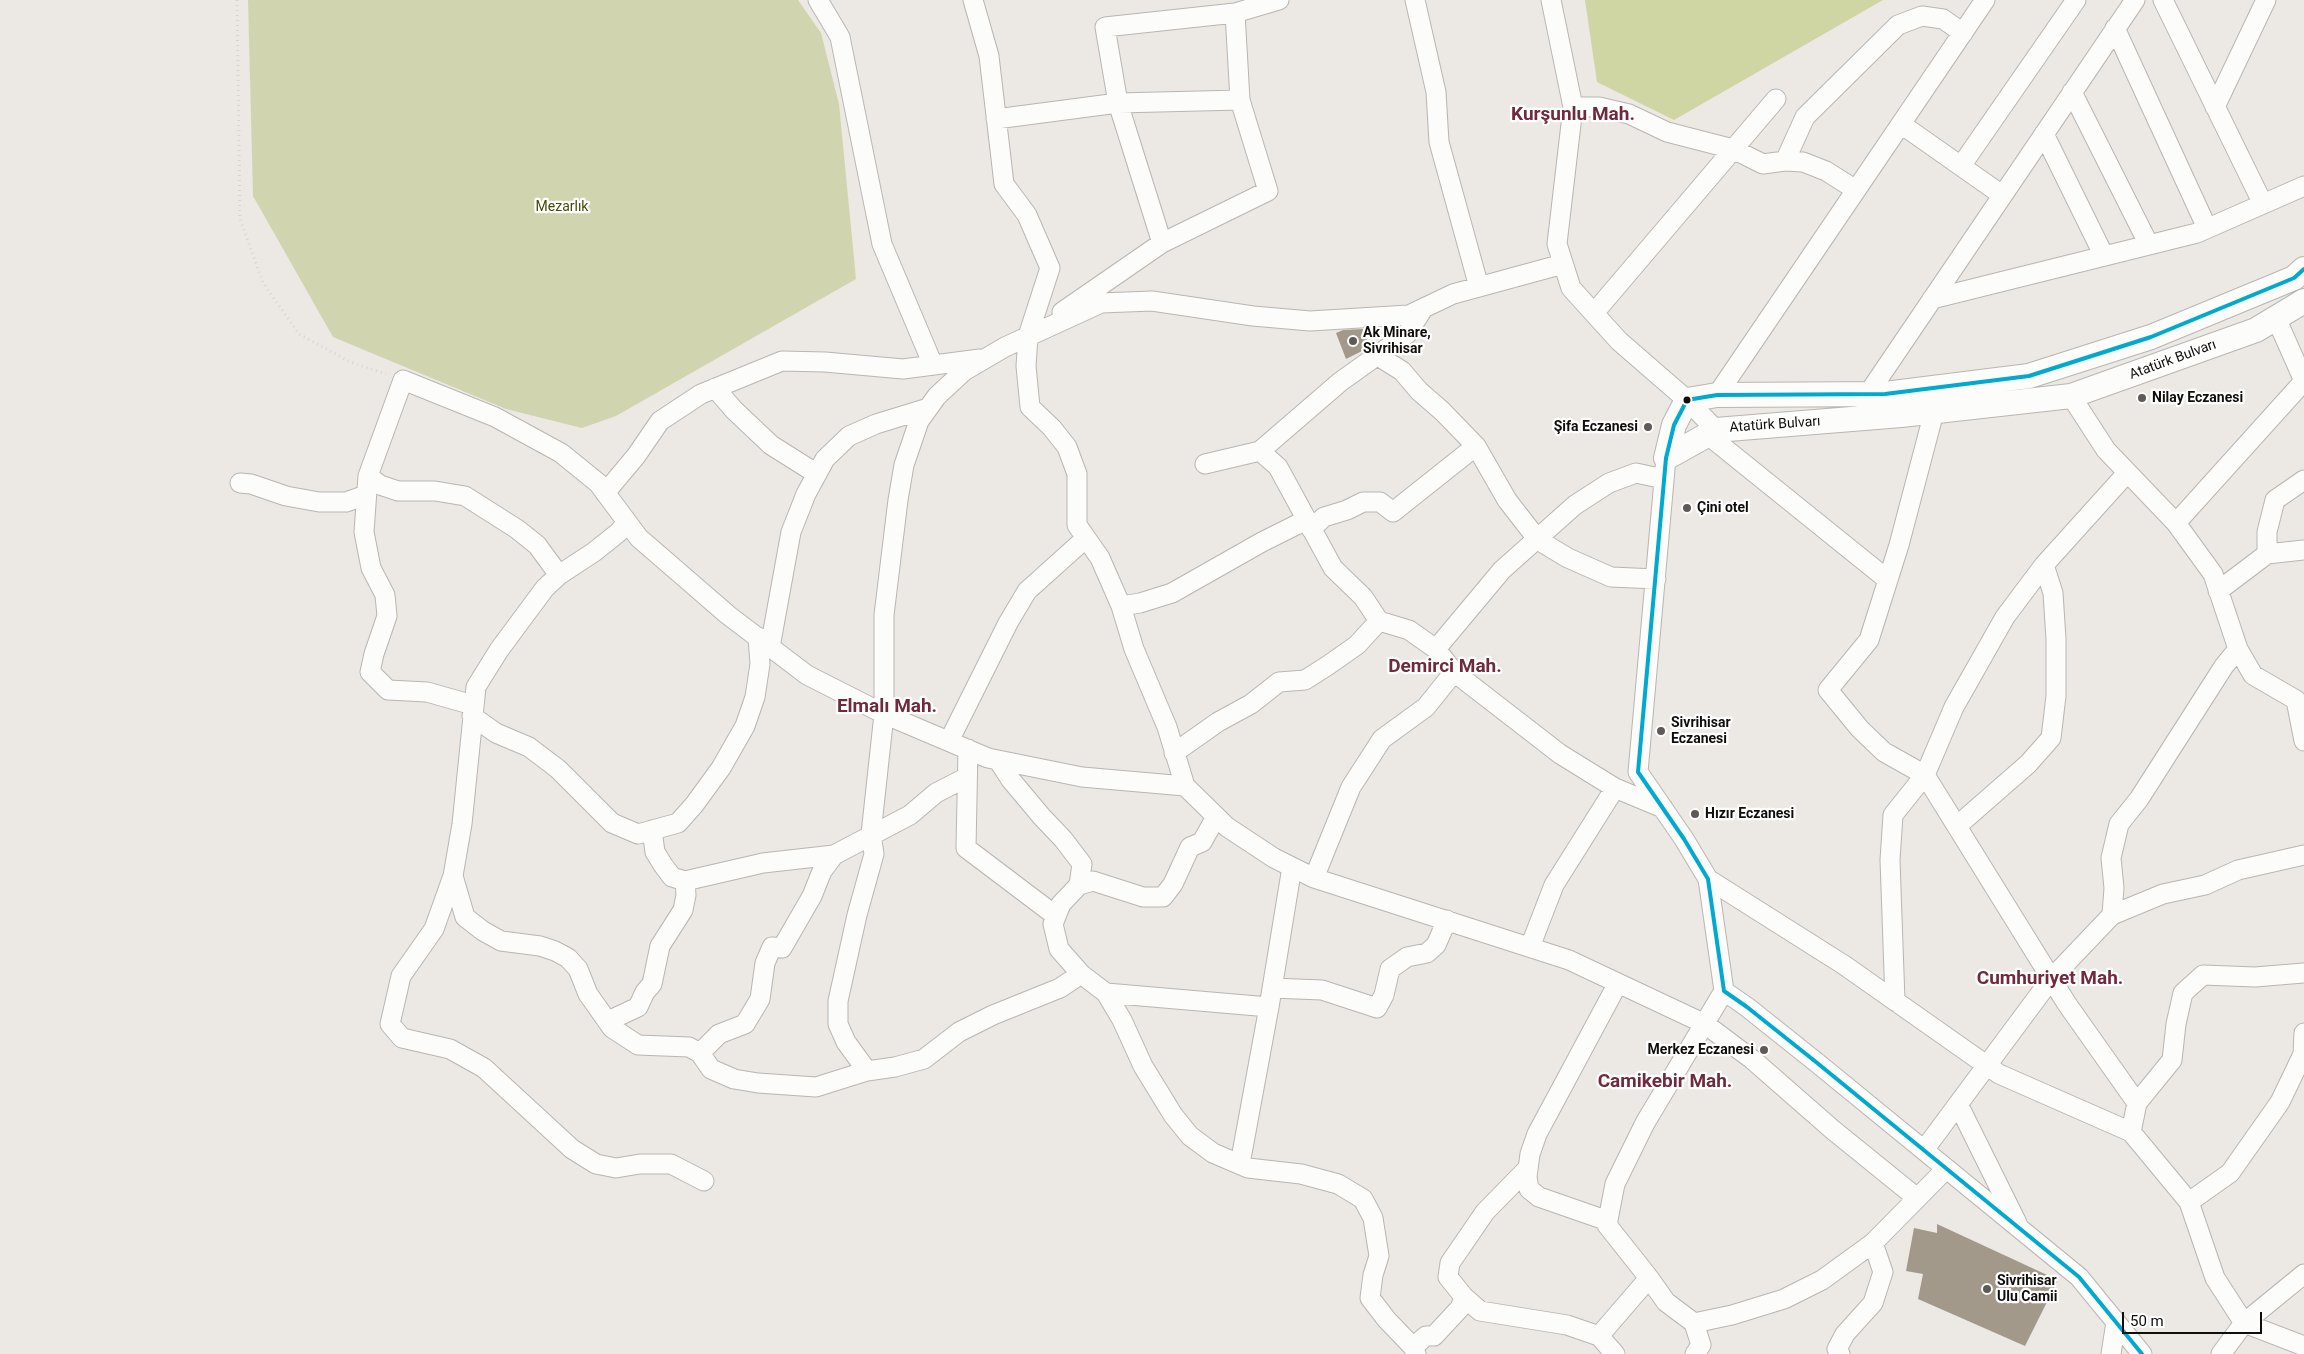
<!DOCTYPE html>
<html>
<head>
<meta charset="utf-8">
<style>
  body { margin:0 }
  #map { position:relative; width:2304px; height:1354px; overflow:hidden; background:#ece8e4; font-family:Roboto,sans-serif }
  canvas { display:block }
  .scale { position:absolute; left:2122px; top:1312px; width:140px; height:22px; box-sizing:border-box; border:2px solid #100e0b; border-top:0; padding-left:6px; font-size:15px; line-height:18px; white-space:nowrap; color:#100e0b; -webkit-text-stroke:4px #fff; paint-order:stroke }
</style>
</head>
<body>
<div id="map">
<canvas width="2304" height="1354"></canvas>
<div class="scale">50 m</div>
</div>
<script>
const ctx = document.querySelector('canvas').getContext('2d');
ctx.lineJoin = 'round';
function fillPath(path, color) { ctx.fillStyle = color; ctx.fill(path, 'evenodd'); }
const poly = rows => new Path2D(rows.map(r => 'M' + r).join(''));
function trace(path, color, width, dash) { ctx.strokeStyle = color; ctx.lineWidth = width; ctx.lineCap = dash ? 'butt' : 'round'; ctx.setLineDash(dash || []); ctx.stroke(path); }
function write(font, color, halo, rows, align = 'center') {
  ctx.font = font + ' Roboto,sans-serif'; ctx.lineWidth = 4.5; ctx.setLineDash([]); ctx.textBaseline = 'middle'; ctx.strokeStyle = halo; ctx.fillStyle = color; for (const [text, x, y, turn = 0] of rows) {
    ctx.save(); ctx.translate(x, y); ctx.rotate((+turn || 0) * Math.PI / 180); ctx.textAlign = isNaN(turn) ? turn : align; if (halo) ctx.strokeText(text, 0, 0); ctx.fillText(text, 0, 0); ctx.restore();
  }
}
const green = poly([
  [248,0,798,0,821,33,839,104,856,279,616,416,582,428,506,409,333,337,253,196]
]);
const forest = poly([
  [1585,0,1883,0,1674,120,1597,82]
]);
const building = poly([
  [1363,329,1370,347,1346,359,1336,333,1343,330],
  [1937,1224,2058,1280,2025,1346,1918,1299,1923,1274,1906,1271,1914,1228,1937,1233]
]);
const path = poly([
  [237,0,240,219,263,283,299,334,350,362,386,374]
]);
const minor = poly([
  [818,0,840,37,882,244,933,365],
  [973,0,989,56,1004,184,1027,215,1050,268,1028,336,1026,366,1030,407,1052,428,1067,447,1077,474,1077,525,1100,558,1121,606,1134,649,1167,727,1185,786],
  [1415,0,1436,92,1439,142,1479,287],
  [1551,0,1573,107,1557,244,1571,288,1619,341,1687,400,1716,430],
  [2163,0,2263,204],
  [2115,28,2207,228],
  [2072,92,2149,245],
  [1573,107,1599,107,1629,114,1667,132,1733,149,1763,164,1785,161,1803,162,1826,171,1856,190],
  [2215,107,2266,0],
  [996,119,1118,103,1240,100],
  [1901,124,2002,195],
  [2044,134,2104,256],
  [1785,161,1805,117,1898,25,1922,16,1943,19,1963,33],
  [1961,166,2076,0],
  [1162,243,1118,103,1105,27,1235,13],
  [1932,299,2197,233,2304,186],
  [1062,312,1162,243,1268,191,1240,100,1235,13,1279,0],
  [1594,313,1776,99],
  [2276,318,2304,381],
  [1378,356,1402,371,1419,391,1442,411,1476,446,1507,500,1538,540,1568,558,1611,577,1656,579],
  [715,388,734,410,771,445,817,474],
  [1717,395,1985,0],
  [2071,396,2106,450,2176,523,2213,574,2238,649,2253,675,2296,700,2304,741],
  [1866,404,1868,394,2135,0],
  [1934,412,1899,545,1869,640,1828,690,1860,729,1884,752,1925,775,2067,1004,2137,1103,2131,1132],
  [1708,435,1888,580],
  [1260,451,1278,467,1333,568,1363,597,1379,621,1409,630,1436,649],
  [1666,458,1638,772,1684,839,1708,879,1724,991,1747,1007,1816,1062,2079,1277,2142,1354],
  [1205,464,1260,451,1340,382,1407,334,1423,309],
  [368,476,364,532,371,568,385,595,387,616,374,654,370,672,388,690,427,692,473,705],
  [240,483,251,484,286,496,319,502,346,502,366,495],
  [605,493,636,456,660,421,701,394,782,361,825,362,903,369,980,359],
  [627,522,619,532,594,552,559,575,545,588,499,650,476,687,462,824,453,876,465,917,483,931,501,941,540,946,555,951,568,958,578,969,588,994,612,1028,638,1045,689,1047,700,1053,711,1069,734,1079,758,1083,816,1087,867,1071,895,1067,924,1059,959,1032,993,1015,1060,988,1081,974],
  [2176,523,2304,381],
  [1311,529,1324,517,1347,510,1363,502,1380,502,1393,512,1476,446],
  [2267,554,2304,550],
  [559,575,537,545,517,529,465,496,435,491,398,491,380,485,368,476,403,380,495,417,561,453,598,483,639,538,728,615,807,675,884,714,988,758,1082,777,1185,786,1227,827,1274,858,1314,878,1569,960,1705,1024,1753,1060,1833,1130,1917,1198],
  [2218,591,2267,554,2267,532,2275,500,2304,480],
  [1121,606,1140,603,1172,593,1262,542,1306,520],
  [770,647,791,532,806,494,825,459,849,436,876,424,928,408],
  [472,716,496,733,529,747,558,769,612,823,638,834,678,823,694,805,721,768,745,726,755,697,760,664,758,637],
  [949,741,1008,623,1027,591,1086,538],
  [968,749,966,848,1056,916],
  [1174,753,1218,722,1251,704,1279,682,1305,680,1327,666,1357,645,1379,621],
  [998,760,1011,780,1042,817,1063,839,1082,864,1079,885],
  [1663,808,1615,788,1560,754,1454,672,1436,649,1502,570,1575,505,1609,483,1636,473,1664,479],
  [1216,817,1202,842,1190,847,1173,884,1163,897,1143,897,1093,881,1079,885,1061,904,1053,924,1059,949,1081,974,1106,993,1122,1020,1143,1066,1173,1115,1190,1136,1213,1153,1248,1168,1301,1174,1338,1184,1363,1199,1373,1218,1379,1256,1373,1275,1370,1298,1387,1320,1413,1347,1416,1354],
  [1957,826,2028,764,2051,738,2056,696,2056,639,2053,593,2044,565],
  [652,830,655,852,663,865,672,877,685,881,763,863,834,855],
  [453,876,434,929,401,976,390,1024,402,1038,450,1049,484,1068,572,1149,596,1164,616,1168,640,1164,671,1164,704,1181],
  [1314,878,1351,787,1382,739,1426,707,1454,672],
  [1708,879,1844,965,1999,1074,2131,1132,2189,1202,2215,1278,2244,1323,2304,1346],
  [2112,915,2163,894,2205,885,2238,870,2304,855],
  [1530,947,1554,885,1615,788],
  [1272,988,1322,990,1377,1008,1384,995,1390,969,1407,957,1427,953,1436,945,1447,920],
  [1106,993,1269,1007],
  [1895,1001,1890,860,1893,815,1925,775,1954,707,2005,617,2044,565,2127,473],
  [608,1021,638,1007,645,992,652,984,660,946,683,910,686,895,685,881],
  [700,1053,719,1034,745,1024,760,999,765,963,772,947,782,948,812,896,822,871,834,855,910,815,936,793,967,777],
  [867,1071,846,1042,838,1024,838,1001,857,915,874,854,871,834,884,714,884,615,898,500,904,465,919,421,937,396,964,371,1005,347,1101,303,1152,301,1253,316,1310,321,1409,315,1453,294,1563,264],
  [2137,1103,2172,1060,2176,1024,2183,993,2203,975,2255,977,2304,973],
  [1959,1106,2017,1223],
  [1924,1150,2051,979,2112,915,2114,888,2111,858,2119,824,2139,799,2224,666,2238,649],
  [1240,1164,1269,1007,1292,867],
  [2189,1202,2230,1173,2280,1102,2303,1054,2304,1033],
  [1608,1221,1539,1197,1529,1189,1527,1177,1530,1154,1537,1134,1618,983],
  [1649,1278,1666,1302,1694,1323,1732,1315,1784,1299,1822,1280,1873,1243,1946,1169],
  [1464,1297,1480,1311,1567,1325,1599,1336],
  [1694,1323,1701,1345,1695,1354],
  [1413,1347,1426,1336,1434,1336,1460,1308,1464,1297,1448,1277,1450,1263,1485,1212,1528,1168],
  [1615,1354,1599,1336,1649,1278,1607,1225,1615,1184,1645,1123,1724,991],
  [1840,1354,1837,1349,1845,1334,1873,1303,1883,1272,1873,1243],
  [2111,1354,2116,1322],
  [2221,1354,2244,1323,2304,1274]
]);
const major = poly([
  [1666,458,1674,425,1687,400,1717,395,1885,394,2029,376,2151,337,2294,278,2304,269],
  [1666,458,1716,430,1901,415,2071,396,2256,330,2304,301]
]);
const bus1 = poly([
  [2142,1354,2079,1277,1816,1062,1747,1007,1724,991,1708,879,1684,839,1638,772,1666,458,1674,425,1687,400,1717,395,1885,394,2029,376,2151,337,2294,278,2304,269]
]);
const markers = [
  [1353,341,5,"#5d5a57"],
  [2142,398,5,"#5d5a57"],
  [1687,400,4.5,"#100e0b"],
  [1648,427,5,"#5d5a57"],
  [1687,508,5,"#5d5a57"],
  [1661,731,5,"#5d5a57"],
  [1695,814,5,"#5d5a57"],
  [1764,1050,5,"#5d5a57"],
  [1987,1289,5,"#5d5a57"]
];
const parkNames = [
  ["Mezarlık",562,207]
];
const poiNames = [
  ["Ak Minare,",1363,333],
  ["Sivrihisar",1363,349],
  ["Nilay Eczanesi",2152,398],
  ["Şifa Eczanesi",1638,427,"right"],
  ["Çini otel",1697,508],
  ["Sivrihisar",1671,723],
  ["Eczanesi",1671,739],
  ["Hızır Eczanesi",1705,814],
  ["Merkez Eczanesi",1754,1050,"right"],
  ["Sivrihisar",1997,1281],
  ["Ulu Camii",1997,1297]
];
const streetNames = [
  ["Atatürk Bulvarı",2173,360,-20],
  ["Atatürk Bulvarı",1775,425,-4]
];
const districtNames = [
  ["Kurşunlu Mah.",1573,115],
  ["Demirci Mah.",1445,667],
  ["Elmalı Mah.",887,707],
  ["Cumhuriyet Mah.",2050,979],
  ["Camikebir Mah.",1665,1082]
];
fillPath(green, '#d0d5b0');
fillPath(forest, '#cfd5a3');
fillPath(building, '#a2998b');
trace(minor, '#b9b6b2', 21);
trace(major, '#b9b6b2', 26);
trace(path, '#d6d5d4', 3, [1, 4]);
trace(minor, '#fcfcfb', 19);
trace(major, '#fcfcfb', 24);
trace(bus1, '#00a9ce', 4);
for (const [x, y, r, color] of markers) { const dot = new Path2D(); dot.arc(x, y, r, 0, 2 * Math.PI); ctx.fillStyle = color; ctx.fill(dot); trace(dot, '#fff', 2); }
write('14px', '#444c07', '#fff', parkNames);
write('bold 14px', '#100e0b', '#fff', poiNames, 'left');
write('14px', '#100e0b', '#fff', streetNames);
write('bold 19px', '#702a3d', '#fff', districtNames);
</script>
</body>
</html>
